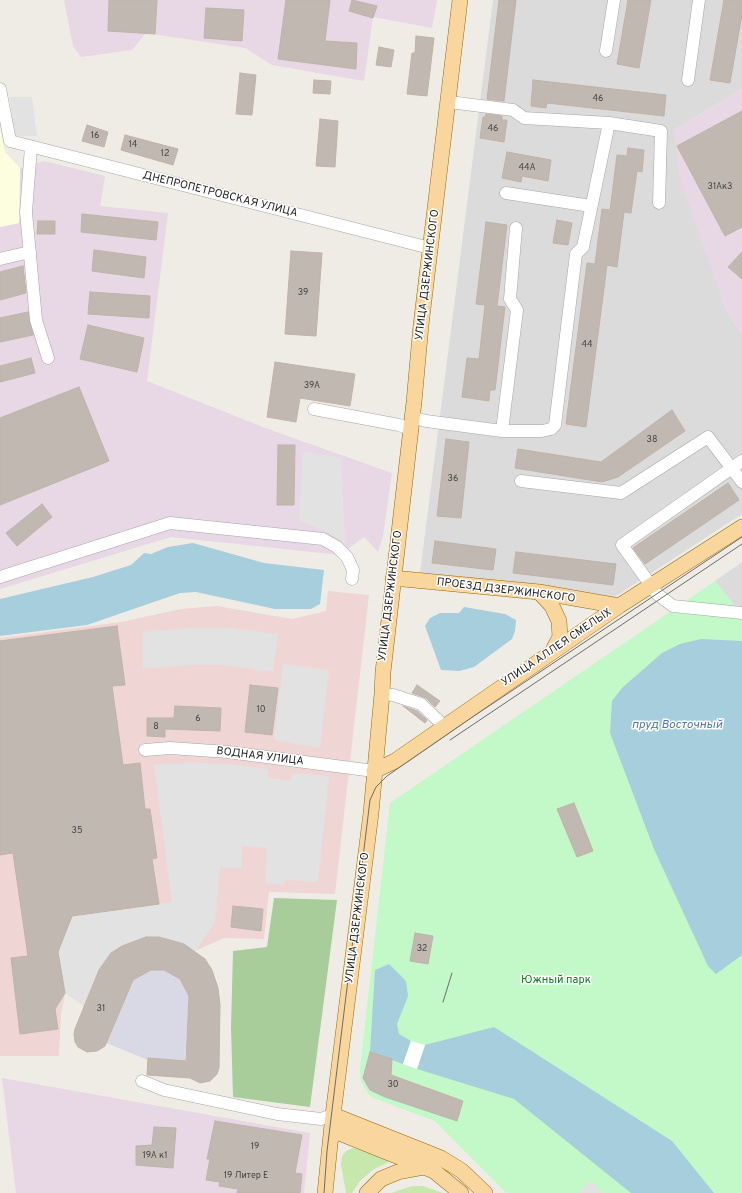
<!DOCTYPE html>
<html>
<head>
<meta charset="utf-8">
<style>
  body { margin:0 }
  canvas { display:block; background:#efece5 }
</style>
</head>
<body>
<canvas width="742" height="1193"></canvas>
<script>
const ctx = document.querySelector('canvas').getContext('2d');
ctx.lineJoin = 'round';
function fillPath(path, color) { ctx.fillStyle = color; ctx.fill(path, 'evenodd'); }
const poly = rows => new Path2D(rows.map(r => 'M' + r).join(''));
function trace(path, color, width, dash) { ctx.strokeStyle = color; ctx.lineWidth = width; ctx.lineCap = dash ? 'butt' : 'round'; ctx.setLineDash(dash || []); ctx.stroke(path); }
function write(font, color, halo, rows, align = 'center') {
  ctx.font = font + ' Overpass,sans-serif'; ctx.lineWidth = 3; ctx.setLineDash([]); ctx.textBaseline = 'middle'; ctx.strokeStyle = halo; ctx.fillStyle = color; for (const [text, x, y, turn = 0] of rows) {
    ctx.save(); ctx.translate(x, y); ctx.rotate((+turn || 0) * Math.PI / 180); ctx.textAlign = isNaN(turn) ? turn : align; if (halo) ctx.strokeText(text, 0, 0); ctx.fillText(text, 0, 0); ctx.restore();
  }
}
const residential = poly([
  [493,0,742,0,742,89,674,130,725,308,742,336,742,514,613,598,420,573],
  [742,562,742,615,715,581]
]);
const commercial = poly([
  [328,591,369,595,335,894,269,892,264,939,224,938,195,951,184,944,159,937,146,937,122,946,111,953,99,970,84,1006,65,993,61,1014,59,1056,0,1056,0,638,121,622,181,609,217,606,292,619,326,611]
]);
const industrial = poly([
  [64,0,437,0,432,28,373,17,364,81,272,65,245,48,146,33,132,50,81,57,73,46],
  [742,89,742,336,725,308,679,176,674,130],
  [44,161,105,176,100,206,168,213,147,381,268,429,392,473,383,536,378,552,364,537,340,555,171,537,0,589,0,227,19,223,20,168],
  [2,1078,310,1133,304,1193,16,1193]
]);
const education = poly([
  [0,129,5,152,20,168,19,223,0,227]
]);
const grass = poly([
  [353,1148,363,1150,391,1161,374,1169,360,1181,352,1193,346,1193,341,1165,342,1156,346,1151],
  [412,1186,423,1186,443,1193,391,1193]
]);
const forest = poly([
  [274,898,337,900,310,1107,233,1097,231,1027,233,951,267,947]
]);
const park = poly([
  [715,581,742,615,742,1193,506,1193,435,1121,371,1097,361,1082,360,1069,390,803]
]);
const parking = poly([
  [10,97,32,97,37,136,14,136],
  [303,451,341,458,345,542,323,530,299,521],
  [191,628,230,628,278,634,273,672,224,665,188,665,143,669,143,632],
  [283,664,329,670,320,748,274,740],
  [189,763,228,764,268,769,268,778,291,781,292,773,329,776,318,882,285,880,284,885,265,883,267,848,242,846,241,869,220,867,215,923,195,951,184,944,159,937,146,937,122,946,111,953,99,970,84,1006,65,993,58,952,72,916,172,902,154,765],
  [591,1181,602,1193,578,1193]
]);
const plaza = poly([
  [151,970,164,970,180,979,189,996,185,1061,148,1058,148,1060,106,1043,130,985,133,980]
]);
const water = poly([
  [193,543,264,563,324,570,320,604,311,609,275,609,196,592,180,593,87,625,0,636,0,599,93,577,131,565,144,553,151,554,168,547],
  [464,607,505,614,516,620,515,631,512,639,474,667,459,671,441,670,425,626,430,618,440,613,459,613],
  [701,639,742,641,742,955,716,974,708,966,654,849,610,733,612,701,622,688,662,653,680,644],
  [389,964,406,981,408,996,397,1024,399,1034,411,1041,403,1064,370,1052,375,970],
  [494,1027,672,1141,714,1193,631,1193,514,1099,417,1069,425,1045]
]);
const pier = poly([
  [411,1041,425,1045,417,1069,403,1064]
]);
const building = poly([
  [109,0,157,0,155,34,108,31,109,0],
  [286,0,330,0,325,41,357,43,356,69,278,59,286,0],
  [352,0,377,6,373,18,349,11,352,0],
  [499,0,516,0,504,101,487,99,499,0],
  [628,0,651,0,639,68,617,64,628,0],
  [724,0,742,0,742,14,730,83,710,80,724,0],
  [206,8,244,10,242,41,204,38,206,8],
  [416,36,434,38,427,96,407,94,412,53,415,53,416,36],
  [379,47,394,50,391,67,376,65,379,47],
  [240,73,256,75,252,115,236,114,240,73],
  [314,80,331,81,330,94,313,93,314,80],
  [533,80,666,95,664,116,547,103,546,108,531,106,533,80],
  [742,111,742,227,725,236,677,146,742,111],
  [486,114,502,116,502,120,507,120,504,142,480,138,483,117,485,117,486,114],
  [320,119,338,121,335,167,316,166,320,119],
  [87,125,108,132,104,147,82,141,87,125],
  [125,135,178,149,173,165,121,150,125,135],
  [628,148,644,150,642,172,637,171,631,213,624,212,617,267,607,265,586,427,566,424,587,263,595,264,602,209,610,210,617,155,627,156,628,148],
  [507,152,551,160,548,181,522,176,521,182,502,178,507,152],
  [82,214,158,222,156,240,81,232,82,214],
  [557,220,572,223,568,245,553,243,557,220],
  [38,221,55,221,55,234,37,234,38,221],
  [486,222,507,225,497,306,505,307,495,390,490,390,489,401,462,397,467,358,479,359,485,305,476,304,486,222],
  [94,250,146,257,144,278,92,271,94,250],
  [291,251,322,253,316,336,285,334,291,251],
  [742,252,742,279,728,267,742,252],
  [23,266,26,293,0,300,0,272,23,266],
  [90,292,150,296,149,318,88,314,90,292],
  [28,312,33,335,0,342,0,318,28,312],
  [88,325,144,338,137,372,80,359,88,325],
  [31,358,35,373,0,382,0,366,31,358],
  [275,362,355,374,350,406,300,398,296,422,267,417,275,362],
  [79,387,109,461,0,505,0,418,79,387],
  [672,410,685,431,618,477,602,482,515,468,518,449,601,462,672,410],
  [446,439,469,442,461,518,437,516,446,439],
  [278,445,295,445,294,505,277,505,278,445],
  [728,483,739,500,645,564,633,548,728,483],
  [42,504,52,517,17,546,6,533,42,504],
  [435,541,496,549,493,570,432,563,435,541],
  [516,552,616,564,613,585,513,573,516,552],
  [117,626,125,685,112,686,123,765,140,763,145,809,150,809,157,858,152,859,159,904,72,916,58,952,65,993,55,1009,58,1029,20,1034,11,958,28,956,13,853,0,855,0,641,117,626],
  [250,685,278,688,272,735,245,732,250,685],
  [417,685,440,701,435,707,426,698,412,693,417,685],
  [175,706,221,708,220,731,165,729,165,737,147,736,147,718,174,718,175,706],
  [403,706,417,711,427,720,425,723,403,706],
  [574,803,593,851,577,857,557,809,574,803],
  [233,906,263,909,261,931,231,927,233,906],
  [415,933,433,936,428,964,410,961,415,933],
  [146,937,159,937,184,944,205,959,212,970,218,988,220,1005,219,1068,217,1074,210,1081,200,1083,190,1078,147,1075,148,1058,186,1061,189,996,180,979,164,970,151,970,133,980,105,1046,97,1051,87,1052,78,1047,75,1042,74,1034,75,1029,99,970,111,953,122,946,146,937],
  [370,1052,392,1059,391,1075,463,1101,457,1121,385,1097,370,1090,363,1078,370,1052],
  [215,1121,302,1135,295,1173,302,1174,300,1193,237,1193,238,1189,219,1186,220,1182,206,1180,210,1159,207,1159,215,1121],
  [154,1127,176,1128,173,1168,136,1165,136,1146,152,1145,154,1127]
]);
const minor = poly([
  [606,51,614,0],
  [688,80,699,0],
  [0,89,10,141,430,248],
  [609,123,661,131,659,203],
  [31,147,26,212,36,320,48,358],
  [506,193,591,206],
  [0,259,30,252],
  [314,409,399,425,410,429],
  [411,417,426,421,502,431,542,431,551,429,555,425,576,254,583,247,609,123,524,118,513,110,449,102],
  [502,431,517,310,510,299,516,228],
  [742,461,622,545,657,594,673,606,742,613],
  [521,481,621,493,708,437,742,482],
  [0,577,170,523,323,539,337,547,347,557,353,570,352,579],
  [382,694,393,695,421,704,444,726],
  [145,750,170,748,228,752,374,771],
  [142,1081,164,1090,277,1114,321,1119,333,1115]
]);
const major = poly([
  [393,578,539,592,619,606],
  [539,592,552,606,559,621,560,637,554,648,555,650],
  [374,771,395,761,619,606,742,527],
  [333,1115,441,1158,462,1171,485,1193],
  [332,1130,434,1171,461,1193],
  [325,1193,333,1115,371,813,382,694,383,672,414,402,421,325,460,0],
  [367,1193,381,1179,398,1172,425,1167]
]);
const tram = poly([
  [450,740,742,544],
  [443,1002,452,973],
  [324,1193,327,1151,370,800,376,787,387,776,474,716,742,537]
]);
const numberNames = [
  ["46",598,99],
  ["46",493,129],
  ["16",95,136],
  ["14",133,145],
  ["12",165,154],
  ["44А",527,168],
  ["31Ак3",720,187],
  ["39",303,293],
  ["44",587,345],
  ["39А",312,386],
  ["38",652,440],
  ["36",453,479],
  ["10",261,710],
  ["6",198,719],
  ["8",156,727],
  ["35",77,831],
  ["32",422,949],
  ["31",101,1009],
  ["30",393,1085],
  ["19",255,1147],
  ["19А к1",155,1156],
  ["19 Литер Е",246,1176]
];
const streetNames = [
  ["ДНЕПРОПЕТРОВСКАЯ УЛИЦА",220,195,14],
  ["УЛИЦА ДЗЕРЖИНСКОГО",428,275,-83],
  ["ПРОЕЗД ДЗЕРЖИНСКОГО",506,591,7],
  ["УЛИЦА ДЗЕРЖИНСКОГО",391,596,-83],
  ["УЛИЦА АЛЛЕЯ СМЕЛЫХ",557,648,-34],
  ["ВОДНАЯ УЛИЦА",260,757,7],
  ["УЛИЦА ДЗЕРЖИНСКОГО",358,918,-83]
];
const parkNames = [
  ["Южный парк",556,981]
];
const waterNames = [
  ["пруд Восточный",677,726]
];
fillPath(residential, '#dcdbdb');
fillPath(commercial, '#efd6d4');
fillPath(industrial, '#e8d7e4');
fillPath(education, '#fdfedf');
fillPath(grass, '#c7e8ac');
fillPath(forest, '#a8cd9a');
fillPath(park, '#c3f8c9');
fillPath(parking, '#e2e2e2');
fillPath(plaza, '#d9d9e5');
fillPath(water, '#a6cedc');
fillPath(pier, '#fff');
fillPath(building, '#c0b8b1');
trace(building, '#c0b3a7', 1);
trace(minor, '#a5a5a5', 13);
trace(major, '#956a04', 16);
trace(minor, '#fff', 12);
trace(major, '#fad69f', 15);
trace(tram, '#6c6c6c', 1);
write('9px', '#464443', null, numberNames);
write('11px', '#1e1e1e', '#fff', streetNames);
write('11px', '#0e7b1b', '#fff', parkNames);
write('italic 12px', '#4d79ac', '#fff', waterNames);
</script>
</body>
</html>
